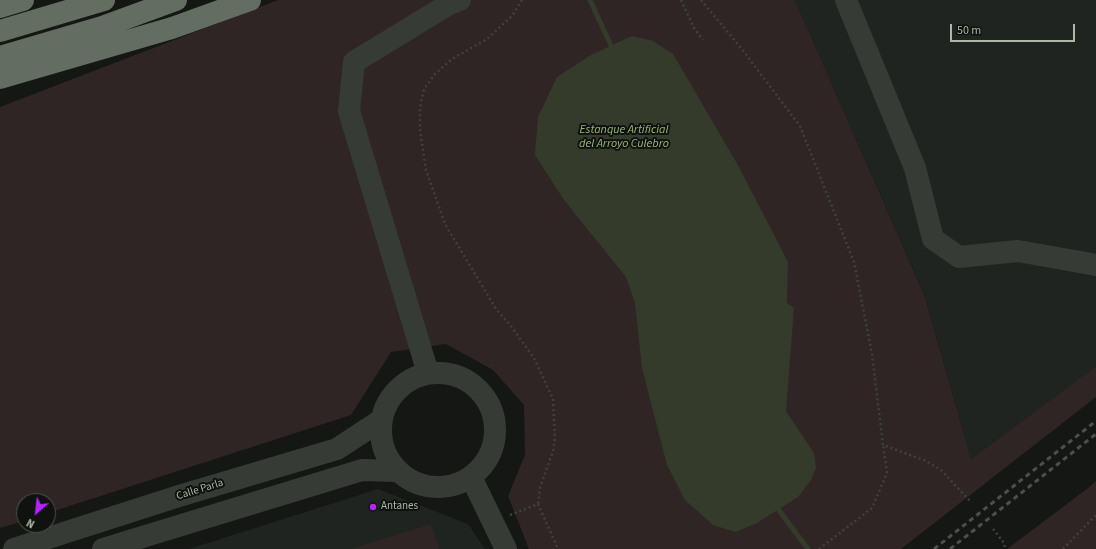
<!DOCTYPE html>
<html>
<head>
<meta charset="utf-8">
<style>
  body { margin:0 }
  #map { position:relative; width:1096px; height:549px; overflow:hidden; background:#141714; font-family:"Source Sans 3",sans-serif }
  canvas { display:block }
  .north { position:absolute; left:16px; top:493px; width:40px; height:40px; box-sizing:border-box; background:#0f120f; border:1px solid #4d544b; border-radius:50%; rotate:208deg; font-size:11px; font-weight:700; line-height:16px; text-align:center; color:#abb8a5 }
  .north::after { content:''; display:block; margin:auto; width:14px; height:18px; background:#b324ff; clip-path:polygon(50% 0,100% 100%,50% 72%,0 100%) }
  .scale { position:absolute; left:950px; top:24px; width:125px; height:18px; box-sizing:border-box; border:2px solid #abb8a5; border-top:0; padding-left:5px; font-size:12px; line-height:14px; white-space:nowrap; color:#abb8a5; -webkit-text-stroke:3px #0f120f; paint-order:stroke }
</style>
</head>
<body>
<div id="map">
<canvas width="1096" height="549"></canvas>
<div class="north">N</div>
<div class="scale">50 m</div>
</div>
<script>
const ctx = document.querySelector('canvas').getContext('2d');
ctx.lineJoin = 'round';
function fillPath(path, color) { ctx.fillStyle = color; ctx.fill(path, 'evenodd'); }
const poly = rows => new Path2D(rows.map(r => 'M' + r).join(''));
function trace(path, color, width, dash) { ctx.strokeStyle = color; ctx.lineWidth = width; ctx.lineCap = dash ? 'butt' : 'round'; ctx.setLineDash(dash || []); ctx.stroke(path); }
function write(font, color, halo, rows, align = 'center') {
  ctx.font = font + ' "Source Sans 3",sans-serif'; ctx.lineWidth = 4; ctx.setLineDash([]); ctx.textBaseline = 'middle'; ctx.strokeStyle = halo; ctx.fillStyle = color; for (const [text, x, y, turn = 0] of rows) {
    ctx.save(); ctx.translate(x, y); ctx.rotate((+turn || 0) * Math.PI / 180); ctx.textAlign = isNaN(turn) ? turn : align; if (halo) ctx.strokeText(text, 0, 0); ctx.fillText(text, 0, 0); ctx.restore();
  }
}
const built = poly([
  [795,0,1096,0,1096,366,971,459,924,293],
  [378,489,468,524,485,549,189,549]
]);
const green = poly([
  [278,0,795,0,924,294,971,459,1096,366,1096,397,901,549,529,549,508,496,525,455,524,405,493,370,446,344,391,352,351,415,48,513,48,501,24,501,24,521,0,528,0,107],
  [1096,481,1096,549,1007,549,1088,488],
  [431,524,439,549,350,549,409,531]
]);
const water = poly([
  [632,36,653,41,673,54,739,167,788,262,787,303,794,308,786,411,814,453,816,468,811,480,798,497,757,523,735,532,713,525,685,500,667,465,642,368,635,303,626,277,564,200,535,155,538,117,557,77,591,55]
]);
const stream = poly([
  [590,0,613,50],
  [775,505,808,549]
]);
const path = poly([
  [522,0,512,16,487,39,452,59,435,74,424,89,420,107,420,130,426,170,445,224,496,309,511,326,534,358,553,399,555,438,553,451,540,488,538,504],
  [681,0,694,28,703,40],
  [701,0,741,48,800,126,854,262,872,354,883,445,926,461,941,470,971,502],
  [510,515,538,504,558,549],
  [993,529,1004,543,1005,549],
  [819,549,872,508,887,473,883,445],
  [1063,549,1096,515]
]);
const minor = poly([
  [846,0,915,168,933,239,959,257,1018,251,1096,265],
  [428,373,349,111,354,62,449,4,460,0],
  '381 430a57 57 0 1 1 114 0a57 57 0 1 1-114 0Z',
  [471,477,506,549],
  [14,549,179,496,337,449,381,420],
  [103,549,362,470,398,471]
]);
const highway = poly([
  [0,7,23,0],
  [0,31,104,0],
  [0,57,102,27,176,0],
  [0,78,172,28,250,0]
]);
const rail = poly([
  [934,549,1096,421],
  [950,549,1096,434]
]);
const markers = [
  [373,507,4,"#b324ff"]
];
const streetNames = [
  ["Calle Parla",200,490,-17]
];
const poiNames = [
  ["Antanes",381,507]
];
const waterNames = [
  ["Estanque Artificial",624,130],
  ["del Arroyo Culebro",624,144]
];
fillPath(built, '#202420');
fillPath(green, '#2f2524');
fillPath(water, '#343b2a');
trace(stream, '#343b2a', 5);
trace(path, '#3d433b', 2.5, [2, 3]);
trace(minor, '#363c35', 22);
trace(highway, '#646d61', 22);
trace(rail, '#4a5148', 3, [5, 4]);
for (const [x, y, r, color] of markers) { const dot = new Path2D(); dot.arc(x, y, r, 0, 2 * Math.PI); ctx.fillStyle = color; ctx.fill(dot); trace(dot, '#0f120f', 1.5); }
write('11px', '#abb8a5', '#0f120f', streetNames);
write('11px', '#abb8a5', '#0f120f', poiNames, 'left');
write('italic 12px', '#9ab679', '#0f120f', waterNames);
</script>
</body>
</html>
